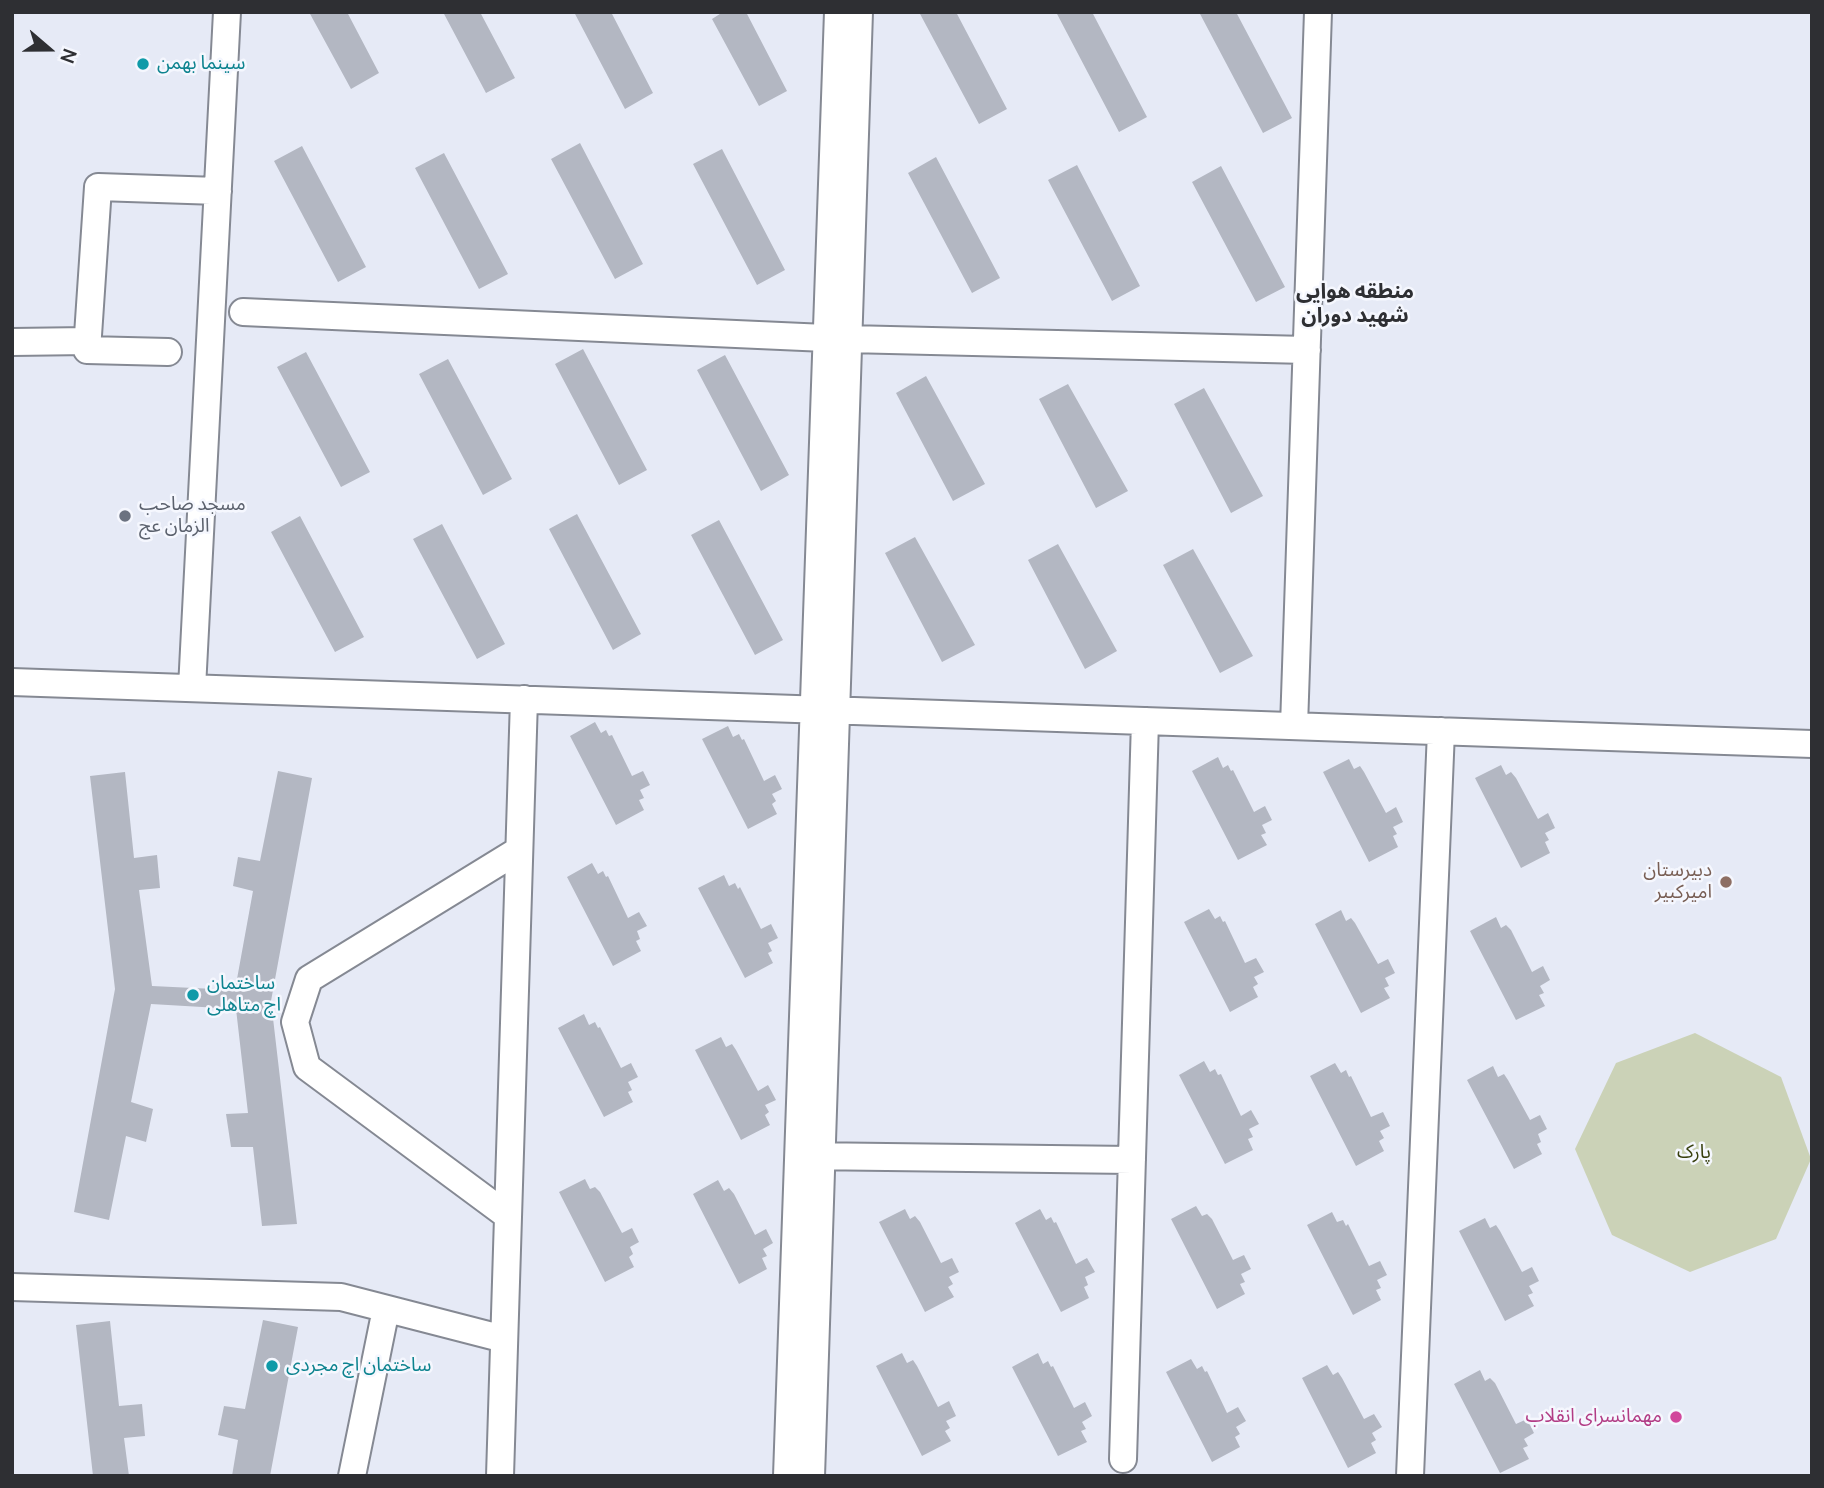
<!DOCTYPE html>
<html>
<head>
<meta charset="utf-8">
<style>
  body { margin:0 }
  #map { position:relative; width:1824px; height:1488px; overflow:hidden; background:#e6eaf6; font-family:Manrope,sans-serif }
  canvas { display:block }
  .frame { position:absolute; inset:0; border:14px solid #2e2f33; pointer-events:none }
  .north { position:absolute; left:14px; top:14px; width:70px; height:70px; -webkit-text-stroke:5px #f5f7fe; paint-order:stroke; rotate:110deg; font-size:19px; font-weight:700; line-height:28px; text-align:center; color:#2e2f33 }
  .north::after { content:''; display:block; margin:auto; width:24px; height:32px; background:#2e2f33; clip-path:polygon(50% 0,100% 100%,50% 72%,0 100%) }
</style>
</head>
<body>
<div id="map">
<canvas width="1824" height="1488"></canvas>
<div class="frame"></div>
<div class="north">N</div>
</div>
<script>
const ctx = document.querySelector('canvas').getContext('2d');
ctx.lineJoin = 'round';
function fillPath(path, color) { ctx.fillStyle = color; ctx.fill(path, 'evenodd'); }
const poly = rows => new Path2D(rows.map(r => 'M' + r).join(''));
function trace(path, color, width, dash) { ctx.strokeStyle = color; ctx.lineWidth = width; ctx.lineCap = dash ? 'butt' : 'round'; ctx.setLineDash(dash || []); ctx.stroke(path); }
function write(font, color, halo, rows, align = 'center') {
  ctx.font = font + ' Manrope,"Noto Sans Arabic",sans-serif'; ctx.lineWidth = 5; ctx.setLineDash([]); ctx.textBaseline = 'middle'; ctx.strokeStyle = halo; ctx.fillStyle = color; for (const [text, x, y, turn = 0] of rows) {
    ctx.save(); ctx.translate(x, y); ctx.rotate((+turn || 0) * Math.PI / 180); ctx.textAlign = isNaN(turn) ? turn : align; if (halo) ctx.strokeText(text, 0, 0); ctx.fillText(text, 0, 0); ctx.restore();
  }
}
const green = poly([
  [1695,1033,1781,1077,1811,1159,1776,1239,1690,1272,1612,1235,1575,1149,1616,1063]
]);
const building = poly([
  [309,12,347,12,379,73,351,89],
  [443,12,480,12,515,78,486,93],
  [574,12,611,12,653,93,625,109],
  [723,12,746,12,787,91,759,106,712,19],
  [919,12,956,12,1007,109,979,124],
  [1056,12,1092,12,1147,117,1119,132],
  [1199,12,1236,12,1292,118,1263,133],
  [580,143,643,264,615,279,551,159],
  [302,146,366,267,338,282,274,161],
  [722,149,785,270,757,285,693,164],
  [444,153,508,274,479,289,415,168],
  [936,157,1000,278,972,293,908,173],
  [1077,165,1140,286,1112,301,1048,180],
  [1221,166,1285,287,1256,302,1192,182],
  [583,349,647,470,619,485,555,364],
  [306,352,370,472,341,487,277,367],
  [725,355,789,475,761,491,697,370],
  [448,359,512,479,483,495,419,374],
  [926,376,985,484,953,501,896,393],
  [1068,384,1128,491,1096,508,1039,399],
  [1204,388,1263,496,1231,513,1174,404],
  [577,514,641,634,613,650,549,529],
  [300,516,364,637,335,652,271,532],
  [719,520,783,640,755,655,691,535],
  [442,524,505,644,477,659,413,539],
  [915,537,975,645,942,662,885,553],
  [1058,544,1117,651,1085,669,1028,560],
  [1193,549,1253,656,1220,673,1163,565],
  [595,722,601,733,606,730,609,736,612,735,632,776,643,771,650,785,640,790,644,798,639,800,644,810,616,825,570,736],
  [728,726,733,737,739,734,742,740,744,739,764,781,775,775,782,789,772,794,776,801,772,804,777,814,748,829,702,739],
  [1218,757,1223,768,1228,765,1231,771,1233,770,1254,812,1265,806,1272,820,1262,825,1266,833,1261,835,1267,845,1238,860,1192,771],
  [1349,759,1354,769,1360,766,1364,772,1386,813,1396,807,1403,822,1393,827,1397,834,1393,836,1398,847,1369,862,1323,772],
  [1501,765,1506,775,1511,772,1516,778,1538,819,1548,813,1555,828,1545,833,1549,840,1545,842,1550,853,1521,868,1475,778],
  [278,771,312,778,271,1001,297,1224,262,1226,253,1147,231,1147,226,1114,248,1113,236,1009,151,1004,131,1102,153,1109,146,1142,126,1136,109,1220,74,1212,115,989,90,776,125,772,134,858,157,855,160,888,139,890,152,986,235,990,253,891,233,886,238,857,260,861],
  [592,863,598,874,603,871,606,877,608,876,628,918,639,912,647,926,637,931,640,939,636,941,641,951,613,966,567,877],
  [724,875,729,886,735,883,738,889,740,887,761,929,771,924,778,938,768,943,772,951,768,953,773,963,745,978,698,888],
  [1209,909,1215,919,1220,916,1223,922,1225,921,1245,963,1256,958,1264,972,1254,977,1258,984,1253,987,1258,997,1230,1012,1184,922],
  [1341,910,1346,921,1351,918,1355,923,1378,964,1388,959,1395,973,1385,978,1389,986,1384,988,1390,998,1361,1013,1315,924],
  [1496,917,1501,928,1506,925,1511,930,1532,972,1543,966,1550,980,1540,986,1544,993,1539,995,1545,1006,1516,1020,1470,931],
  [584,1014,589,1025,595,1022,598,1028,600,1027,621,1068,631,1063,638,1077,628,1082,632,1090,628,1092,633,1102,604,1117,558,1028],
  [721,1037,726,1047,732,1044,736,1050,758,1091,768,1085,776,1100,765,1105,769,1112,765,1115,770,1125,741,1140,695,1050],
  [1204,1061,1210,1072,1215,1069,1218,1075,1221,1074,1241,1116,1251,1110,1259,1124,1249,1129,1253,1137,1248,1139,1253,1150,1225,1164,1179,1075],
  [1335,1063,1341,1073,1346,1070,1349,1077,1351,1076,1371,1117,1383,1112,1390,1126,1380,1131,1384,1138,1379,1141,1384,1151,1356,1166,1310,1076],
  [1493,1066,1498,1077,1504,1074,1508,1080,1530,1120,1540,1115,1547,1129,1538,1134,1541,1142,1537,1144,1542,1154,1514,1169,1467,1080],
  [585,1179,590,1189,595,1187,600,1192,622,1233,632,1228,639,1242,630,1247,633,1254,629,1257,634,1267,605,1282,559,1192],
  [718,1180,724,1191,729,1188,734,1194,755,1235,766,1229,773,1243,763,1249,767,1256,762,1258,767,1269,739,1284,693,1194],
  [1196,1206,1202,1216,1207,1214,1212,1219,1233,1260,1244,1255,1251,1269,1241,1274,1245,1282,1240,1284,1245,1294,1217,1309,1171,1219],
  [905,1209,910,1219,915,1216,920,1222,941,1263,952,1258,959,1272,949,1277,953,1284,948,1287,954,1297,925,1312,879,1222],
  [1040,1209,1046,1220,1051,1217,1054,1223,1056,1222,1076,1264,1087,1258,1095,1272,1085,1277,1088,1285,1084,1287,1089,1298,1061,1312,1015,1223],
  [1332,1212,1337,1222,1343,1220,1346,1226,1348,1224,1369,1266,1380,1261,1387,1275,1377,1280,1381,1288,1376,1290,1381,1300,1353,1315,1307,1225],
  [1485,1218,1490,1228,1496,1225,1500,1231,1522,1272,1532,1267,1539,1281,1529,1286,1533,1293,1528,1295,1534,1306,1505,1321,1459,1231],
  [263,1320,298,1327,270,1476,232,1476,238,1440,218,1435,224,1406,245,1409],
  [110,1321,119,1406,142,1404,145,1436,124,1438,129,1476,93,1476,76,1325],
  [902,1353,907,1363,913,1360,917,1366,938,1407,949,1401,956,1416,946,1421,950,1428,945,1431,951,1441,922,1456,876,1366],
  [1038,1353,1043,1364,1048,1361,1051,1367,1053,1366,1074,1408,1085,1402,1092,1416,1082,1422,1086,1429,1081,1431,1087,1442,1058,1456,1012,1367],
  [1191,1359,1197,1369,1202,1366,1205,1372,1207,1371,1227,1413,1238,1407,1246,1421,1236,1427,1240,1434,1235,1437,1240,1447,1212,1462,1166,1372],
  [1327,1365,1333,1375,1338,1372,1342,1378,1364,1419,1374,1414,1382,1427,1372,1433,1376,1440,1371,1443,1376,1453,1348,1468,1302,1378],
  [1480,1370,1485,1381,1490,1378,1495,1383,1516,1424,1527,1419,1534,1433,1524,1439,1528,1446,1523,1448,1529,1459,1500,1473,1454,1384]
]);
const minor = poly([
  [243,312,848,339,1307,350],
  [12,342,88,341],
  [168,352,87,350,98,187,218,191],
  [12,682,1812,744],
  [192,688,227,12],
  [1294,726,1318,12],
  [805,1156,1132,1160],
  [508,1216,307,1067,295,1022,309,979,519,850],
  [12,1287,341,1297,504,1339],
  [1123,1459,1145,721],
  [352,1476,386,1309],
  [500,1476,524,699],
  [787,1476,838,12],
  [811,1476,859,12],
  [1410,1476,1441,731]
]);
const markers = [
  [143,64,7,"#0f9aa8"],
  [125,516,7,"#6b7280"],
  [1726,882,7,"#8d6e63"],
  [193,995,7,"#0f9aa8"],
  [272,1366,7,"#0f9aa8"],
  [1676,1417,7,"#d1479c"]
];
const cultureNames = [
  ["سینما بهمن",157,64],
  ["ساختمان",207,984],
  ["اچ متاهلی",207,1006],
  ["ساختمان اچ مجردی",286,1366]
];
const worshipNames = [
  ["مسجد صاحب",139,505],
  ["الزمان عج",139,527]
];
const educationNames = [
  ["دبیرستان",1712,871],
  ["امیرکبیر",1712,893]
];
const parkNames = [
  ["پارک",1694,1153]
];
const hotelNames = [
  ["مهمانسرای انقلاب",1662,1417]
];
const neighbourhoodNames = [
  ["منطقه هوایی",1355,292],
  ["شهید دوران",1355,316]
];
fillPath(green, '#cbd2b7');
fillPath(building, '#b3b7c2');
trace(minor, '#858993', 30);
trace(minor, '#fff', 26);
for (const [x, y, r, color] of markers) { const dot = new Path2D(); dot.arc(x, y, r, 0, 2 * Math.PI); ctx.fillStyle = color; ctx.fill(dot); trace(dot, '#f5f7fe', 2.5); }
write('19px', '#0d838f', '#f5f7fe', cultureNames, 'left');
write('19px', '#5b616d', '#f5f7fe', worshipNames, 'left');
write('19px', '#785e54', '#f5f7fe', educationNames, 'right');
write('19px', '#373f0d', '#f5f7fe', parkNames);
write('19px', '#b23c85', '#f5f7fe', hotelNames, 'right');
write('bold 21px', '#2e2f33', '#f5f7fe', neighbourhoodNames);
</script>
</body>
</html>
